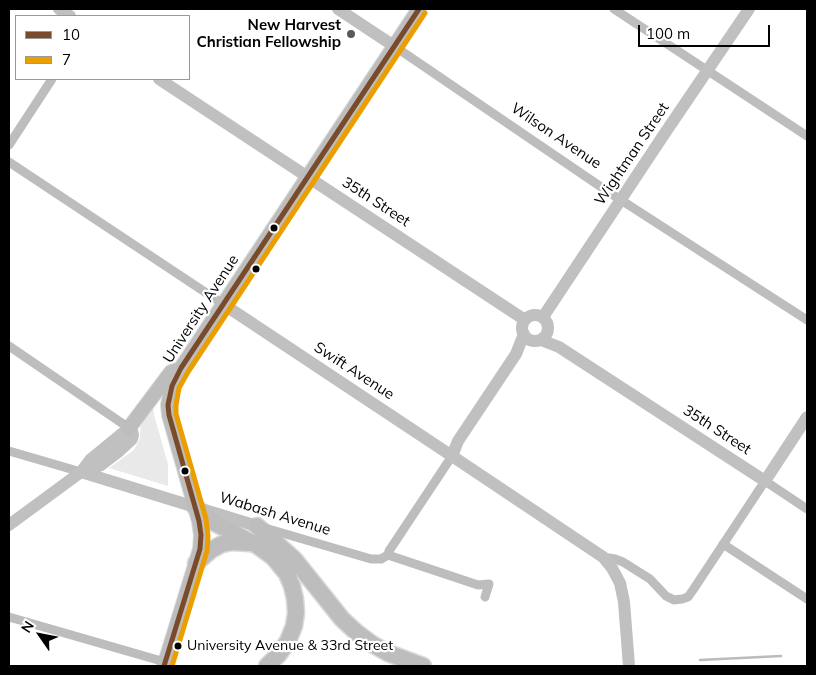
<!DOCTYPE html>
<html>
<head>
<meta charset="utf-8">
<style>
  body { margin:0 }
  #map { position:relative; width:816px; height:675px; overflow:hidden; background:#fff; font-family:Mulish,sans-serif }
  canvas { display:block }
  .frame { position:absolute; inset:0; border:10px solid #000; pointer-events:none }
  .legend { position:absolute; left:15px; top:15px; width:175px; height:65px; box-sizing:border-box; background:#fff; border:1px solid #999; margin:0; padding:6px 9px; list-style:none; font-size:15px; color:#000 }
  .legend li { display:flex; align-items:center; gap:10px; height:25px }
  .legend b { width:25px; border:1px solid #999 }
  .north { position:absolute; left:15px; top:610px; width:50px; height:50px; -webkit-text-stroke:4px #fff; paint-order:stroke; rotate:303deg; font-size:14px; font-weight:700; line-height:20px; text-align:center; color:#000 }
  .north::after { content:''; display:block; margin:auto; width:18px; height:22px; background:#000; clip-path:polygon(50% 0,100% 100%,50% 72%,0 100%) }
  .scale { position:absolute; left:638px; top:25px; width:132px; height:22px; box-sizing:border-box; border:2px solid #000; border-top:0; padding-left:6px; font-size:15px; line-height:18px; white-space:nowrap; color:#000; -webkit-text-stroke:4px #fff; paint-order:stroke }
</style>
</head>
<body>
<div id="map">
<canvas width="816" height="675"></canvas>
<div class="frame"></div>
<ul class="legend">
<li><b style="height:6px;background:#7a4b2a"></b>10</li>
<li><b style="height:6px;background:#eb9e00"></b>7</li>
</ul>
<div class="north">N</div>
<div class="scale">100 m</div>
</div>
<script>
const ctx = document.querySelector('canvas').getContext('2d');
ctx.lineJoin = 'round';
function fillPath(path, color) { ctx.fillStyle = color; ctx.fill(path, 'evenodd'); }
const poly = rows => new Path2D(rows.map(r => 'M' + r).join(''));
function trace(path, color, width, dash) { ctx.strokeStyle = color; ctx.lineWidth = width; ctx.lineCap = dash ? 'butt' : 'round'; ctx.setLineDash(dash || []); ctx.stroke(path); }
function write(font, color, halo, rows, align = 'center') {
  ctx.font = font + ' Mulish,sans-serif'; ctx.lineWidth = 4.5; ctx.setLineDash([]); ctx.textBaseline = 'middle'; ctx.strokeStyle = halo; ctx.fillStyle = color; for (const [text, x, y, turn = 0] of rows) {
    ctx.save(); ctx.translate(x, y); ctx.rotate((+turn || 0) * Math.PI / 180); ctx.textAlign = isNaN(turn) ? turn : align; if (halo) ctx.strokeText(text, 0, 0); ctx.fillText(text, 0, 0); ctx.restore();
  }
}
const green = poly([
  [153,405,154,415,168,464,168,486,109,468,134,450,140,438,141,419]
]);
const stream = poly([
  [700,660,781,656]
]);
const street = poly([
  [614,9,807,136],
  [394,46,607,191,807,320],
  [9,145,52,79],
  [9,162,223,304],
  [9,346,129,428],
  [9,451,81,472],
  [265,528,371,559,381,559,388,555,478,585,489,584,485,597],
  [723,544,807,599],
  [388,555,389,551,452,456],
  [603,557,615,559,623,562,650,579,666,596,674,600,682,599,688,597,693,590,765,481,807,509],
  [9,617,165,662]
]);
const secondary = poly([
  [59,9,70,16],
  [338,9,394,46],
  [159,79,525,320],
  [223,304,452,456,603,557,612,568,620,583,624,602,629,666],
  '522 328a13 13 0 1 1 26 0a13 13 0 1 1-26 0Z',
  [543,317,663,136,749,9],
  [541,340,559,347,765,481,807,417],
  [452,456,458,441,516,354,524,334],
  [81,472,257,526],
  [9,525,81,472,101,465,118,452,132,439,133,435,132,431,129,428,90,460,81,472]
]);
const primary = poly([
  [129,428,171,372,176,370],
  [164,666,200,549,201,535,199,521,169,415,168,405,172,386,181,368,419,9]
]);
const highway = poly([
  [195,507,213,522,258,546,273,557,287,574,292,586,295,599,296,613,294,626,288,641,279,654,267,666],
  [257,526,294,559,342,619,356,632,372,644,388,653,423,666],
  [196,563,211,550,222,544,233,542,249,543]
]);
const bus1 = poly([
  [164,666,200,549,201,535,199,521,169,415,168,405,172,386,181,368,419,9]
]);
const bus2 = poly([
  [172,666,207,551,208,536,206,519,176,414,176,405,179,388,188,372,425,13]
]);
const markers = [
  [351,34,5,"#595959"],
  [274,228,4.5,"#000"],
  [256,269,4.5,"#000"],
  [185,471,4.5,"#000"],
  [178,646,4.5,"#000"]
];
const busNames = [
  ["University Avenue & 33rd Street",187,646]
];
const poiNames = [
  ["New Harvest",341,25],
  ["Christian Fellowship",341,42]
];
const streetNames = [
  ["Wilson Avenue",556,136,34],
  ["Wightman Street",632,154,-56],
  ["35th Street",376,202,33],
  ["University Avenue",201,309,-57],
  ["Swift Avenue",354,371,33],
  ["35th Street",717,430,33],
  ["Wabash Avenue",275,514,17]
];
fillPath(green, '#e9e9e9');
trace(stream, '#bbb', 2.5);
trace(primary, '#dbdbdb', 16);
trace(highway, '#dbdbdb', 19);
trace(street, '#bdbdbd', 9);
trace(secondary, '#c0c0c0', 12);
trace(primary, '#bdbdbd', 14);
trace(highway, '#bdbdbd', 16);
trace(bus1, '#7a4b2a', 5);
trace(bus2, '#eb9e00', 5);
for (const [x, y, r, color] of markers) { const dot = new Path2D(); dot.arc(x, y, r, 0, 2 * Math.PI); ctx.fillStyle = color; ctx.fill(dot); trace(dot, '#fff', 2); }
write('14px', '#000', '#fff', busNames, 'left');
write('bold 15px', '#000', '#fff', poiNames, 'right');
write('15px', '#000', '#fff', streetNames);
</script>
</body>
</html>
